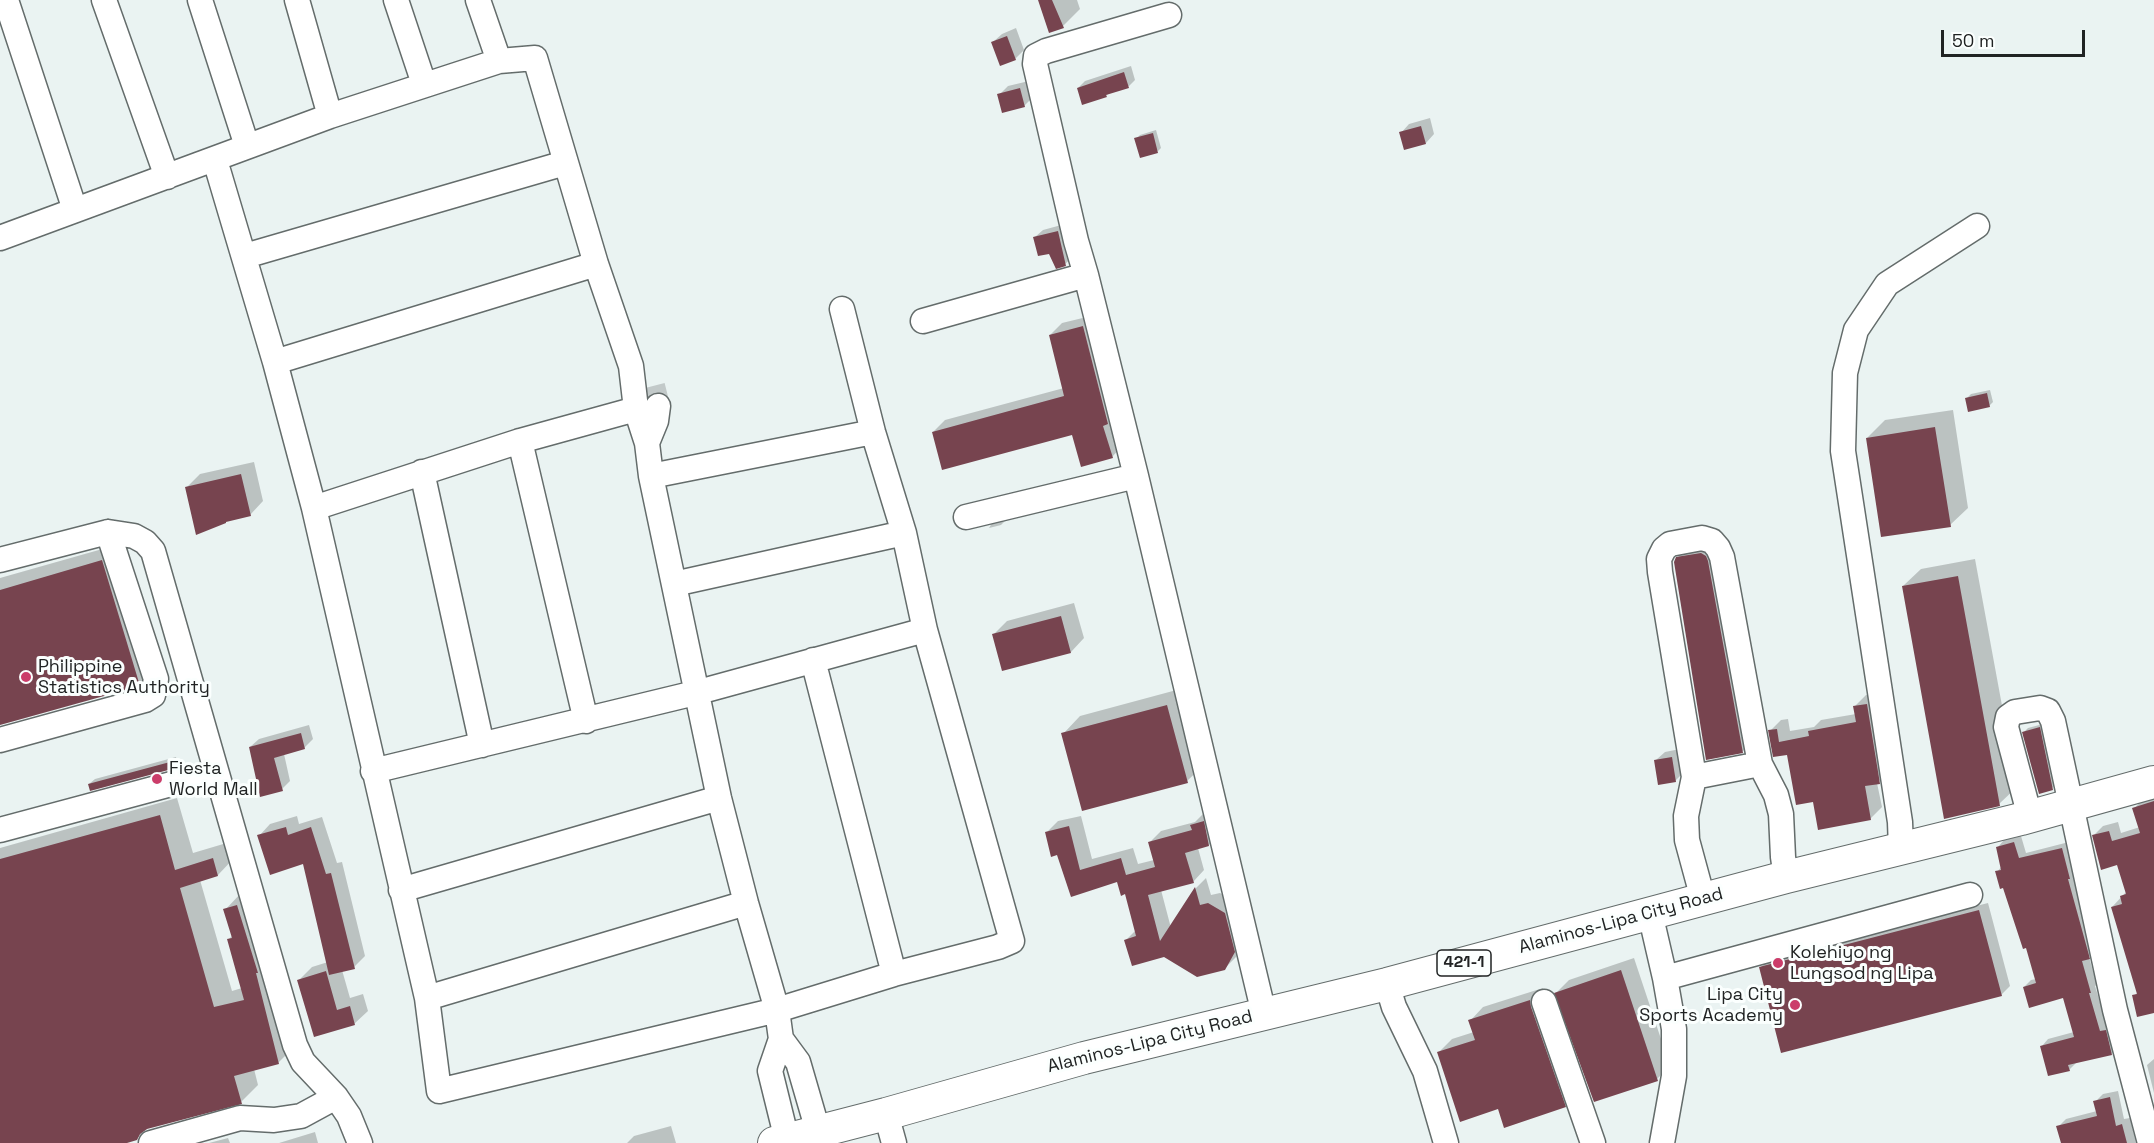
<!DOCTYPE html>
<html>
<head>
<meta charset="utf-8">
<style>
  body { margin:0 }
  #map { position:relative; width:2154px; height:1143px; overflow:hidden; background:#eaf3f2; font-family:"Space Grotesk",sans-serif }
  canvas { display:block }
  .scale { position:absolute; left:1941px; top:30px; width:144px; height:27px; box-sizing:border-box; border:3px solid #202323; border-top:0; padding-left:8px; font-size:18px; line-height:21px; white-space:nowrap; color:#202323; -webkit-text-stroke:4px #fbfffe; paint-order:stroke }
</style>
</head>
<body>
<div id="map">
<canvas width="2154" height="1143"></canvas>
<div class="scale">50 m</div>
</div>
<script>
const ctx = document.querySelector('canvas').getContext('2d');
ctx.lineJoin = 'round';
function fillPath(path, color) { ctx.fillStyle = color; ctx.fill(path, 'evenodd'); }
const poly = rows => new Path2D(rows.map(r => 'M' + r).join(''));
function trace(path, color, width, dash) { ctx.strokeStyle = color; ctx.lineWidth = width; ctx.lineCap = dash ? 'butt' : 'round'; ctx.setLineDash(dash || []); ctx.stroke(path); }
function write(font, color, halo, rows, align = 'center') {
  ctx.font = font + ' "Space Grotesk",sans-serif'; ctx.lineWidth = 6; ctx.setLineDash([]); ctx.textBaseline = 'middle'; ctx.strokeStyle = halo; ctx.fillStyle = color; for (const [text, x, y, turn = 0] of rows) {
    ctx.save(); ctx.translate(x, y); ctx.rotate((+turn || 0) * Math.PI / 180); ctx.textAlign = isNaN(turn) ? turn : align; if (halo) ctx.strokeText(text, 0, 0); ctx.fillText(text, 0, 0); ctx.restore();
  }
}
const shadow = poly([
  [1039,0,1077,0,1080,9,1063,26],
  [1016,28,1024,50,1015,59,993,42,1002,34],
  [1131,66,1135,80,1129,86,1110,92,1106,96,1078,88,1085,81],
  [1029,81,1033,97,1024,106,999,95,1008,86],
  [1430,118,1434,134,1426,143,1401,133,1409,124],
  [1156,130,1161,148,1158,151,1136,139,1140,135],
  [1065,224,1073,257,1065,264,1035,237,1043,230],
  [1095,315,1124,444,1112,457,1073,433,933,432,945,420,1064,388,1050,335,1062,323],
  [1990,390,1993,402,1989,406,1967,398,1971,394],
  [1953,410,1968,508,1950,525,1867,438,1885,420],
  [254,462,263,501,250,515,187,487,200,474],
  [1005,521,1001,525,989,528,992,523],
  [1719,536,1760,734,1743,751,1707,758,1677,558,1696,540],
  [120,544,157,667,139,685,0,724,0,578],
  [1975,559,2017,787,1999,804,1903,586,1921,569],
  [1074,603,1084,638,1071,652,1003,669,993,635,1007,621],
  [1184,688,1205,764,1187,781,1063,734,1080,716],
  [1878,693,1890,771,1877,783,1882,807,1870,819,1814,800,1789,753,1774,756,1770,731,1781,720,1788,719,1790,731,1814,727,1821,720,1856,714,1855,706,1866,695],
  [2043,724,2056,784,2052,788,2024,732,2028,728],
  [309,725,313,739,304,748,284,754,290,781,282,789,250,747,259,739],
  [1680,749,1684,772,1675,781,1656,760,1665,752],
  [176,757,177,762,171,768,89,784,95,779],
  [2154,796,2154,1013,2134,996,2138,992,2112,907,2127,891,2118,863,2094,835,2103,826,2118,822,2121,833,2140,827,2134,809,2143,799],
  [177,798,193,853,230,842,235,857,218,875,200,880,232,991,242,988,229,939,233,935,225,910,242,892,296,1045,278,1063,254,1069,258,1085,241,1102,148,1128,136,1139,121,1143,0,1143,0,848],
  [1215,811,1220,833,1209,845,1198,848,1204,870,1193,882,1161,890,1171,928,1196,888,1206,878,1211,895,1220,893,1236,902,1245,940,1236,957,1224,969,1164,955,1126,940,1136,930,1126,893,1118,880,1072,895,1058,854,1047,832,1058,821,1081,816,1092,859,1133,848,1138,864,1154,860,1149,843,1161,831,1195,822,1203,814],
  [297,816,299,824,322,817,337,863,342,862,365,956,354,967,342,970,350,998,363,994,368,1011,354,1024,299,980,312,967,328,962,304,863,259,836,270,824],
  [2021,836,2026,853,2069,842,2096,951,2089,957,2097,985,2095,986,2107,1025,2112,1024,2118,1047,2111,1054,2077,1062,2069,1070,2042,1046,2048,1039,2074,1032,2064,997,2024,987,2031,980,2036,979,2027,946,2004,886,1997,872,2002,866,1998,847,2004,840],
  [1988,903,2010,986,2001,995,1760,968,1769,959],
  [1634,958,1670,1066,1657,1079,1556,993,1569,980],
  [1543,988,1578,1093,1565,1106,1499,1107,1439,1052,1452,1039,1474,1032,1470,1021,1483,1007],
  [2154,1059,2154,1093,2147,1065],
  [2118,1091,2124,1119,2130,1118,2136,1143,2062,1143,2058,1127,2066,1119,2097,1111,2095,1102,2103,1094],
  [671,1126,676,1143,627,1143,634,1136],
  [315,1132,318,1143,279,1143],
  [228,1138,230,1143,209,1143]
]);
const building = poly([
  [1038,0,1052,0,1064,28,1049,33],
  [1007,36,1016,60,1000,66,991,42],
  [1124,72,1129,88,1106,95,1107,97,1082,105,1077,88],
  [1020,88,1025,107,1002,113,997,94],
  [1421,126,1426,144,1404,150,1399,132],
  [1153,133,1158,153,1140,158,1134,138],
  [1058,231,1066,266,1056,269,1049,254,1038,256,1033,237],
  [1083,326,1108,424,1103,426,1113,458,1081,467,1072,435,942,470,932,432,1064,396,1049,335],
  [1987,393,1990,407,1968,412,1965,398],
  [1935,427,1951,527,1881,537,1866,438],
  [241,474,251,516,226,522,226,523,196,535,185,487],
  [1701,553,1706,556,1708,561,1743,753,1706,760,1674,562,1676,557],
  [102,560,140,686,0,725,0,590],
  [1958,576,2000,806,1944,819,1902,586],
  [1061,616,1071,653,1002,671,992,634],
  [1867,704,1880,784,1865,786,1871,820,1818,830,1813,802,1796,805,1787,755,1773,757,1768,730,1777,729,1779,742,1809,736,1808,731,1856,722,1853,706],
  [1167,705,1188,783,1082,811,1061,733],
  [2040,727,2053,790,2039,794,2022,732],
  [301,733,305,749,274,758,283,791,260,797,249,747],
  [1672,757,1676,782,1658,785,1654,760],
  [170,762,172,769,90,791,88,784],
  [2154,801,2154,1013,2137,1017,2132,995,2137,994,2111,907,2122,904,2120,896,2126,894,2117,865,2101,870,2092,835,2109,831,2112,841,2140,833,2132,808],
  [160,815,175,870,213,858,218,876,180,888,214,1007,244,1000,227,939,232,938,223,909,237,905,258,973,256,973,279,1064,234,1076,242,1104,147,1129,140,1134,137,1140,127,1143,0,1143,0,859],
  [1204,821,1209,846,1185,853,1194,883,1148,895,1160,941,1195,887,1200,905,1208,903,1225,913,1235,952,1225,970,1197,977,1164,957,1132,966,1124,940,1136,936,1125,894,1121,896,1117,882,1071,897,1057,855,1051,857,1045,832,1069,826,1080,870,1121,858,1126,875,1155,867,1148,842,1192,830,1190,825],
  [286,827,288,835,311,827,326,874,331,873,355,969,329,975,303,864,270,875,257,835],
  [2014,842,2019,858,2062,848,2070,879,2068,879,2090,959,2082,961,2091,993,2089,993,2100,1031,2106,1030,2112,1055,2068,1065,2070,1071,2048,1076,2040,1046,2074,1037,2063,998,2029,1008,2023,987,2036,983,2026,948,2023,949,2003,888,2000,889,1995,871,2001,870,1996,847],
  [1979,910,2002,996,1781,1053,1759,967],
  [1621,970,1658,1081,1594,1102,1554,993],
  [326,971,337,1010,350,1006,355,1025,314,1037,297,980],
  [1530,1000,1531,1007,1566,1107,1504,1128,1498,1109,1460,1122,1437,1052,1475,1040,1468,1020],
  [2110,1097,2116,1126,2122,1124,2127,1143,2061,1143,2056,1126,2097,1116,2093,1101]
]);
const minorTunnel = poly([
  [653,386,658,406]
]);
const minor = poly([
  [6,0,75,210],
  [104,0,167,177],
  [200,0,247,146],
  [297,0,330,116],
  [396,0,424,84],
  [478,0,499,61],
  [1169,15,1046,51,1036,56,1035,64,1076,241,1086,275,1136,476,1264,1014],
  [215,160,275,362,314,508,427,998,439,1091,777,1010,894,974,998,947,1012,941,925,630,904,533,873,432,842,309],
  [0,238,330,116,499,61,535,58,596,264,631,366,636,409,647,443,651,476,719,798,746,903,777,1010,781,1039,798,1062,818,1131],
  [245,256,565,163],
  [923,321,1086,275],
  [275,362,596,264],
  [520,441,586,721],
  [647,443,656,421,658,406],
  [422,472,482,745],
  [651,476,873,432],
  [314,508,520,441,636,409],
  [966,517,1136,476],
  [108,532,134,536,145,542,153,551,295,1045,303,1062,336,1097,349,1116,360,1143],
  [0,560,108,532,156,679,153,695,145,700,0,740],
  [674,584,904,533],
  [813,660,894,974],
  [373,771,695,693,925,630],
  [1694,777,1760,764],
  [2030,817,2006,727,2008,717,2015,712,2040,708,2048,711,2053,721,2115,1010,2150,1143],
  [0,830,216,772],
  [1901,849,1900,822,1843,451,1845,373,1856,330,1887,284,1977,226],
  [401,890,719,798],
  [1703,899,1687,840,1686,816,1694,777,1660,572,1659,559,1664,549,1670,544,1702,538,1712,541,1718,548,1722,557,1760,764,1776,795,1781,814,1783,857,1786,877],
  [1650,913,1665,978],
  [1387,984,1394,1007,1425,1071,1446,1143],
  [427,998,746,903],
  [1544,1002,1593,1143],
  [781,1039,770,1071,787,1140],
  [886,1114,894,1143],
  [151,1143,240,1118,274,1120,301,1116,336,1097],
  [1662,1143,1674,1076,1674,1029,1665,978,1970,895]
]);
const major = poly([
  [774,1143,886,1114,1084,1058,1387,984,1786,877,2021,819,2154,782]
]);
const markers = [
  [26,677,6,"#cb3d6a"],
  [157,779,6,"#cb3d6a"],
  [1778,963,6,"#cb3d6a"],
  [1795,1005,6,"#cb3d6a"]
];
const shields = [
  [1464,963,54]
];
const shieldNames = [
  ["421-1",1464,963]
];
const poiNames = [
  ["Philippine",38,667],
  ["Statistics Authority",38,688],
  ["Fiesta",169,769],
  ["World Mall",169,790],
  ["Kolehiyo ng",1790,953],
  ["Lungsod ng Lipa",1790,974],
  ["Lipa City",1783,995,"right"],
  ["Sports Academy",1783,1016,"right"]
];
const streetNames = [
  ["Alaminos-Lipa City Road",1621,921,-15],
  ["Alaminos-Lipa City Road",1150,1042,-14]
];
fillPath(shadow, '#0003');
fillPath(building, '#77444f');
trace(minorTunnel, '#c2c9c9', 24, [24, 12]);
trace(minor, '#646c6b', 27);
trace(major, '#646c6b', 34);
trace(minor, '#fff', 24);
trace(major, '#fff', 32);
for (const [x, y, r, color] of markers) { const dot = new Path2D(); dot.arc(x, y, r, 0, 2 * Math.PI); ctx.fillStyle = color; ctx.fill(dot); trace(dot, '#fbfffe', 2); }
for (const [x, y, w] of shields) { const box = new Path2D(); box.roundRect(x - w / 2, y - 13, w, 26, 4.5); ctx.fillStyle = '#fbfffe'; ctx.fill(box); trace(box, '#202323', 1.5); }
write('bold 16px', '#202323', null, shieldNames);
write('18px', '#202323', '#fbfffe', poiNames, 'left');
write('18px', '#202323', '#fbfffe', streetNames);
</script>
</body>
</html>
